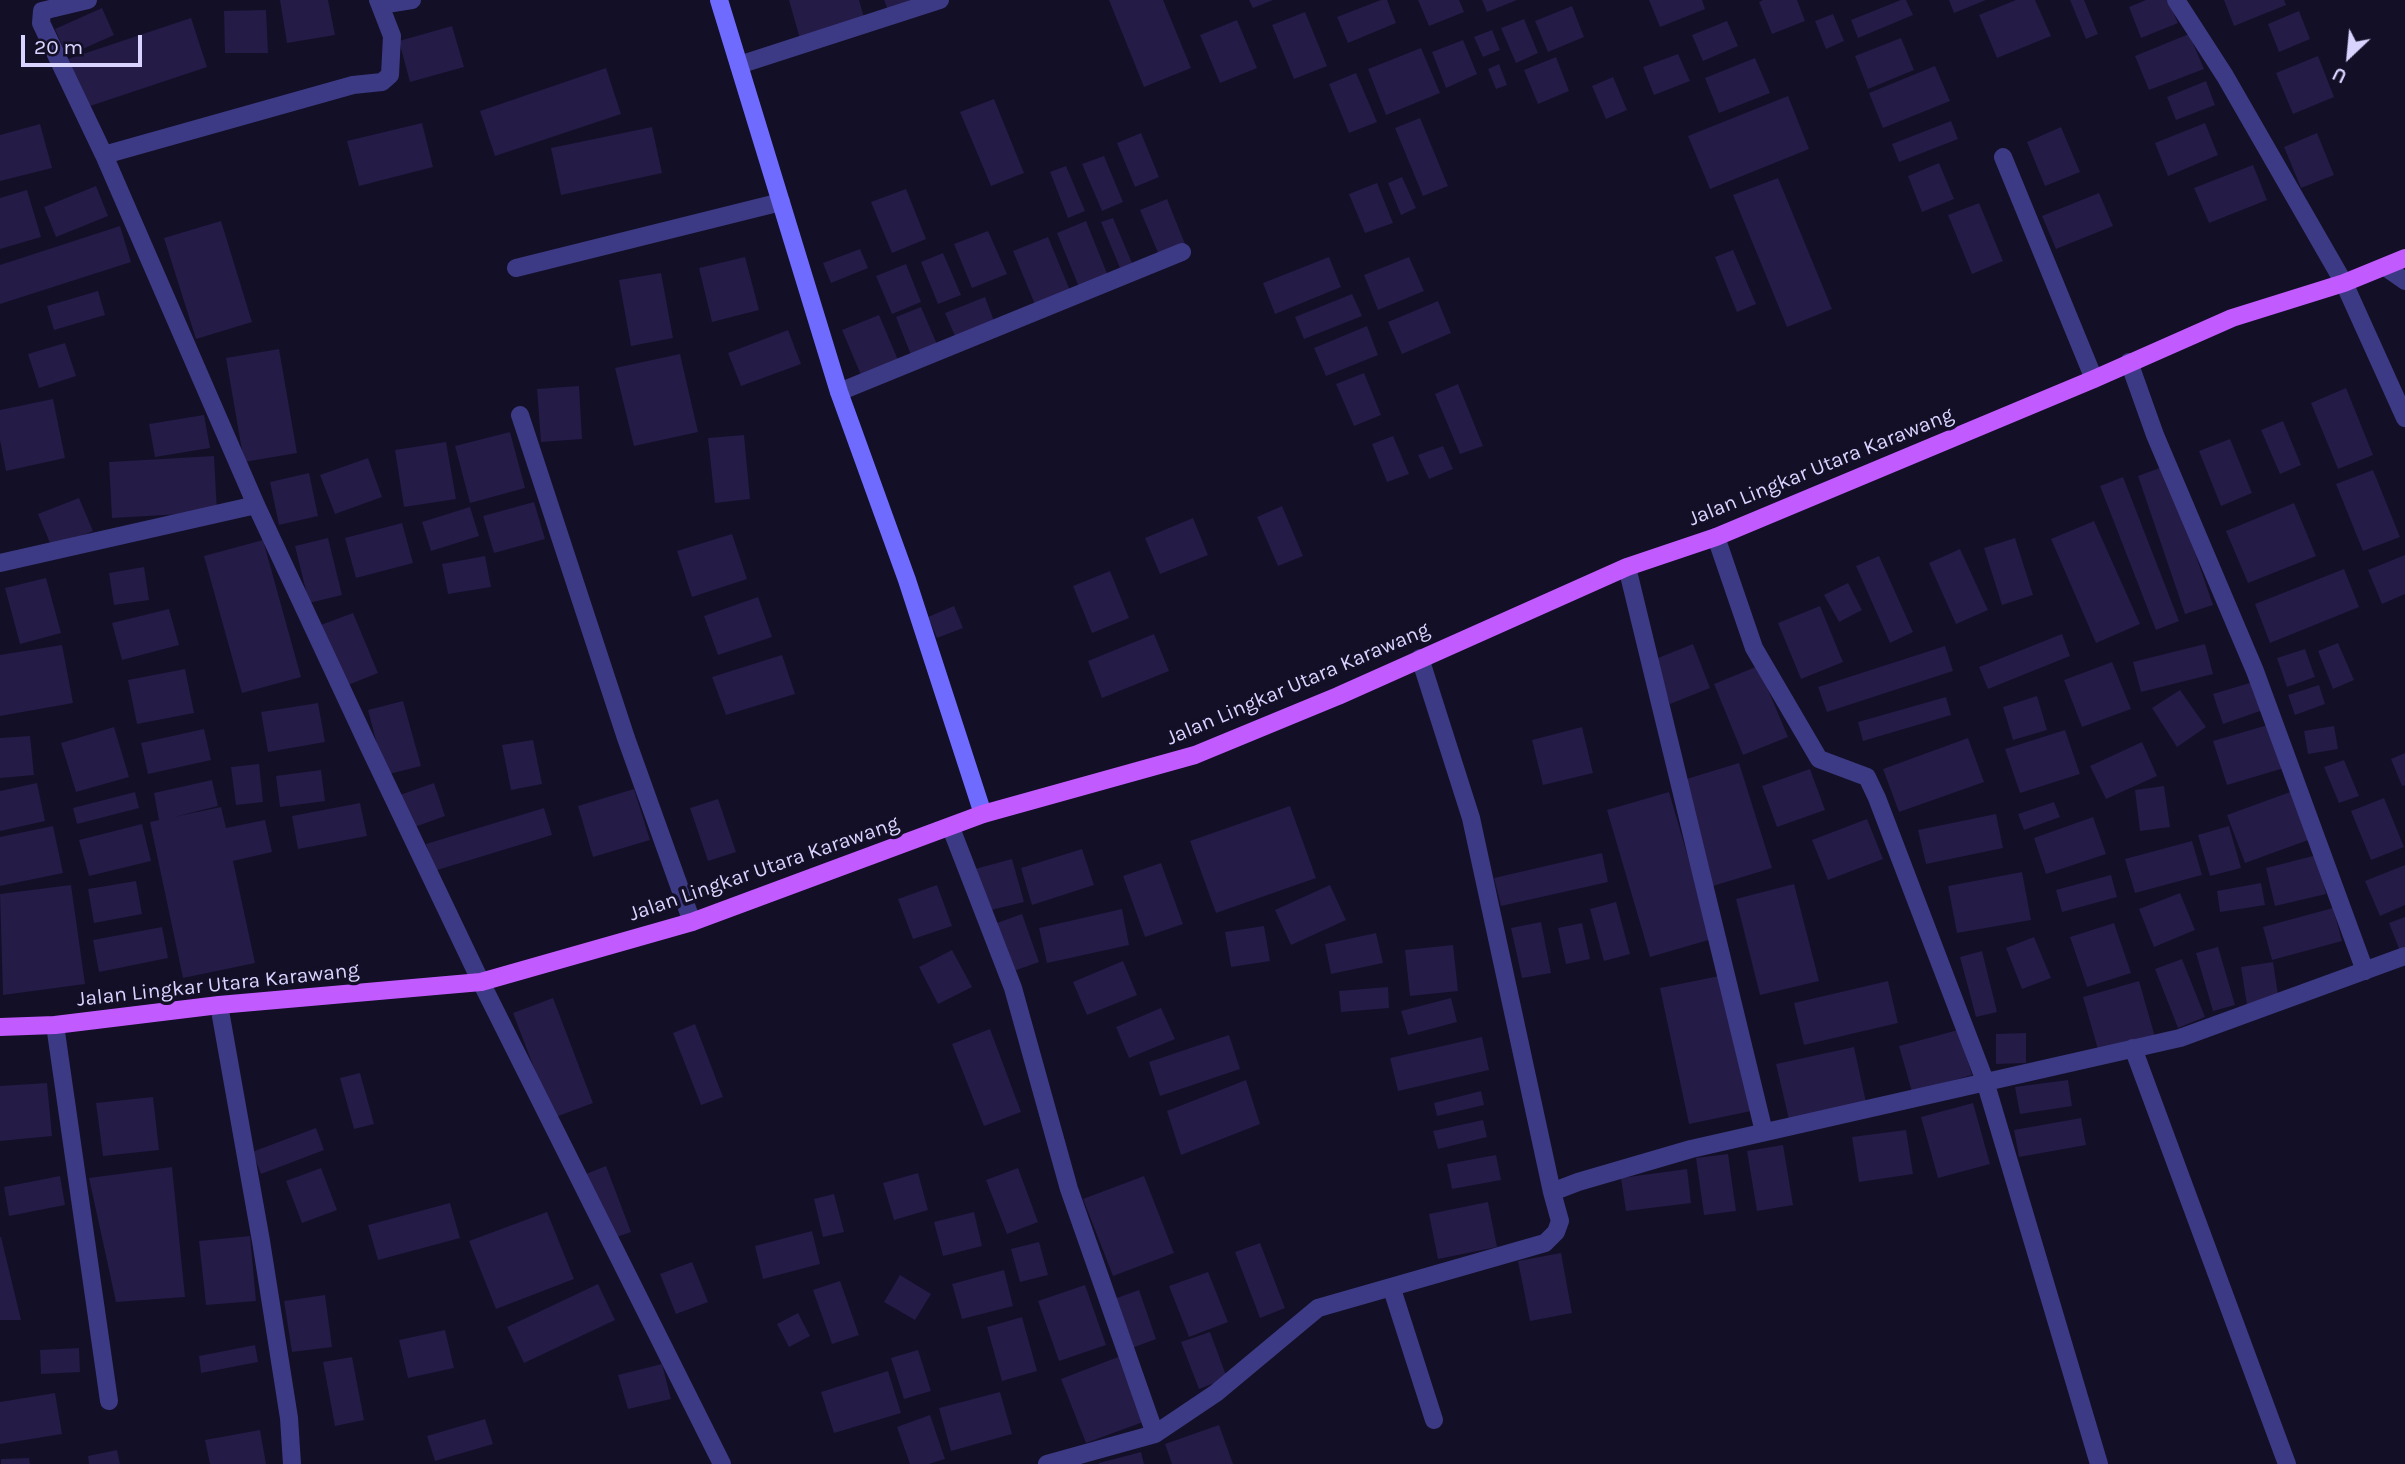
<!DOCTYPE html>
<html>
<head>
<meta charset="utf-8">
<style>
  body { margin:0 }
  #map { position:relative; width:2405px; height:1464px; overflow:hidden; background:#130f26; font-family:Karla,sans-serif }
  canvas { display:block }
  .north { position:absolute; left:2314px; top:21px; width:70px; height:70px; -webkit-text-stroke:5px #130f26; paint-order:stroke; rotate:206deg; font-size:19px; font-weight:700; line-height:28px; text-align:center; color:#d9d4ff }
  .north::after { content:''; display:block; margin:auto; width:24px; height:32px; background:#d9d4ff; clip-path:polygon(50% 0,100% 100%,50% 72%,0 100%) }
  .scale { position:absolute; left:21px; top:35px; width:121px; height:32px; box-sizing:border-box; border:4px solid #d9d4ff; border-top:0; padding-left:9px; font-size:21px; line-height:24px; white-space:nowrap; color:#d9d4ff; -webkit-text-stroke:5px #130f26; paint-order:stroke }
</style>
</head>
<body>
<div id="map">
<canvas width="2405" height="1464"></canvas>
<div class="north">U</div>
<div class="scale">20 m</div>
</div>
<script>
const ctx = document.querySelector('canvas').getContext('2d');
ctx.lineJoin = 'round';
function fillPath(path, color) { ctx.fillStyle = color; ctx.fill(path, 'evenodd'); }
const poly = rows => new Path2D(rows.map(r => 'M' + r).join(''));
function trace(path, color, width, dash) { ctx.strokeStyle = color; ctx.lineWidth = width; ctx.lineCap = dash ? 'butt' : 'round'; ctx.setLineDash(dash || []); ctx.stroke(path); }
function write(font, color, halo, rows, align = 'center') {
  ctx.font = font + ' Karla,sans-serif'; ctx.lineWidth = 7; ctx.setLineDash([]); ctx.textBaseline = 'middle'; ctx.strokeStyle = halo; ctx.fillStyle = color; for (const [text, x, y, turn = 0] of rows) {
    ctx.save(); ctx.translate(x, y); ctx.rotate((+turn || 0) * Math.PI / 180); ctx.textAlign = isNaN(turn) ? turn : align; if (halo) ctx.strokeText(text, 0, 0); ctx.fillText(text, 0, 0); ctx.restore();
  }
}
const building = poly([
  [280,0,328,0,335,35,287,43],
  [789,0,859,0,865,21,800,39],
  [884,0,924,0,889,13],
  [1109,0,1163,0,1191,68,1144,87],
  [1249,0,1273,0,1253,8],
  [1381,0,1387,0,1396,23,1348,43,1337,17],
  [1418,0,1459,0,1464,12,1429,26],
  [1482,0,1517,0,1487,12],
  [1649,0,1702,0,1705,9,1660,27],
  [1763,0,1797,0,1805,21,1772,34,1759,2],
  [1901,0,1906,0,1913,15,1858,38,1851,20],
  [1949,0,1986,0,1954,13],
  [2016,0,2035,0,2051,36,1997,58,1979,15],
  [2070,0,2084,0,2098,34,2086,39],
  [2146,0,2168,0,2178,23,2141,38,2129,7],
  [2224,0,2284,0,2286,5,2234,26],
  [1572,6,1584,37,1548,52,1535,21],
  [102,8,114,35,67,56,55,29],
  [266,10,268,53,225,53,224,11],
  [2299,11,2310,39,2279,52,2268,24],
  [1305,12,1327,66,1294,79,1272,25],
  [1833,14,1844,41,1826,49,1815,21],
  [191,18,207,67,84,108,68,59],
  [1524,19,1538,53,1516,63,1501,28],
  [1237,20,1257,68,1220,83,1200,35],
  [1727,21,1738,46,1703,61,1692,35],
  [452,26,464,67,410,82,399,41],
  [1492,30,1500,50,1483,57,1474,37],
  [2189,34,2204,69,2149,90,2135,56],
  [1901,38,1914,70,1868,89,1855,56],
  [1463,40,1477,74,1446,88,1432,52],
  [1421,48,1440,93,1386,115,1368,69],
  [1678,54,1690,81,1654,95,1643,67],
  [2318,56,2334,97,2293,114,2276,73],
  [1556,57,1569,91,1538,104,1524,70],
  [1755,58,1770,93,1719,113,1705,78],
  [1499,64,1507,85,1496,89,1488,69],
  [1935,66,1950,101,1883,128,1869,93],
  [606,68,621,114,495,156,480,111],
  [1356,73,1377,122,1349,133,1329,84],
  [1613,77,1627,110,1606,119,1592,86],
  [2206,81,2215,105,2176,120,2167,97],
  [1788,96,1809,149,1710,189,1688,136],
  [994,99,1024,173,991,186,960,112],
  [1420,118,1448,186,1423,196,1395,128],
  [1951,121,1958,139,1899,162,1892,144],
  [422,123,433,167,359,186,347,141],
  [2205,123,2218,155,2168,176,2155,143],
  [40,124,52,168,0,181,0,135],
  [652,127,662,173,561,195,551,148],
  [2061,127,2080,172,2045,186,2027,142],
  [1141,133,1159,177,1135,187,1117,143],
  [2317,133,2334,175,2301,188,2284,147],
  [1104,156,1123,202,1102,211,1082,164],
  [1939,163,1954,199,1922,212,1908,176],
  [2253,165,2267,200,2209,223,2194,188],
  [1066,166,1085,211,1068,218,1050,172],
  [1402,177,1416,208,1401,215,1388,183],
  [1778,178,1832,309,1787,327,1733,195],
  [1377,183,1393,223,1365,233,1349,194],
  [96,186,108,216,56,237,44,207],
  [906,189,926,239,892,253,871,202],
  [27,190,41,237,0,249,0,198],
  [2099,193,2113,226,2056,249,2042,216],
  [1167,199,1185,244,1159,255,1140,210],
  [1979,203,2003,261,1972,274,1948,215],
  [1113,218,1132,263,1120,268,1101,222],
  [221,221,252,322,196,339,164,238],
  [1086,221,1108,276,1079,287,1057,233],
  [120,226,131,262,0,304,0,265],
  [988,231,1007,274,972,288,954,244],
  [1048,237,1071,293,1036,307,1013,251],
  [860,249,868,268,831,283,823,263],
  [1733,250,1756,304,1737,312,1715,257],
  [943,253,961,295,938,304,921,262],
  [745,257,759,310,712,322,699,268],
  [1329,257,1341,287,1275,314,1263,283],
  [1409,257,1424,291,1378,310,1364,275],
  [906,264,921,302,892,314,876,276],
  [661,273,673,338,631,346,619,280],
  [98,291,105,315,54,330,47,306],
  [1352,294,1362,316,1304,339,1295,317],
  [985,297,994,321,955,336,945,313],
  [1438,301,1451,333,1402,354,1388,322],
  [921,307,939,349,913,360,896,317],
  [879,315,898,360,861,375,842,330],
  [1367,326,1378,355,1326,376,1314,348],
  [788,330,801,364,741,386,728,353],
  [65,343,76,376,39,388,28,354],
  [279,349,297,453,244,462,226,358],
  [680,354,698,432,634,446,615,368],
  [1364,373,1381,415,1354,426,1336,384],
  [1458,384,1483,446,1460,454,1435,394],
  [579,386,582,439,541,442,537,389],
  [2346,388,2373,455,2338,469,2311,403],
  [53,399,65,458,6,471,0,440,0,410],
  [204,415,210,448,155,457,149,424],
  [2283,421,2301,465,2280,474,2261,430],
  [510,432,525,488,470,503,455,446],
  [744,435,750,499,715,503,708,438],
  [1393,436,1409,474,1387,482,1372,444],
  [2230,439,2252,493,2221,506,2199,451],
  [446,442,456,499,404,507,395,450],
  [1443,446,1453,469,1429,479,1418,455],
  [214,456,217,512,112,518,109,462],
  [368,458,382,497,335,514,320,475],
  [2165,466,2213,605,2185,614,2138,476],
  [2373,470,2400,537,2363,551,2336,484],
  [309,473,318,516,279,525,270,482],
  [2123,477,2179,621,2156,630,2100,486],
  [79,498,93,531,52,548,38,514],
  [534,502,545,539,494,553,483,516],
  [2294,503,2316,556,2248,583,2226,531],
  [1282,506,1303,556,1278,566,1257,517],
  [470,507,479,536,431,551,422,522],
  [1193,518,1208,555,1160,574,1145,538],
  [2094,521,2140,624,2096,643,2051,539],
  [402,523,413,563,356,578,345,538],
  [732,534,747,579,692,597,677,551],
  [328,538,342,595,309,603,295,546],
  [2015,538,2033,595,2002,605,1984,548],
  [263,540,301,677,242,693,204,556],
  [1960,549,1988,610,1956,624,1929,563],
  [2405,555,2405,594,2382,604,2368,570],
  [485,556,491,587,448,594,442,564],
  [1879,556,1913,632,1890,643,1856,566],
  [144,567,149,600,114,605,109,573],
  [2344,569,2359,607,2270,643,2255,604],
  [1110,571,1129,618,1092,633,1073,586],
  [46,578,61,633,20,644,5,588],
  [1848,583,1862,610,1839,622,1824,595],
  [758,597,772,637,718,655,704,616],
  [954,606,963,628,937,638,928,617],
  [1820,606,1843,662,1801,679,1778,623],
  [169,609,179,645,122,660,112,623],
  [353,613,378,673,343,687,318,626],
  [1154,634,1169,671,1102,698,1088,661],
  [2062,634,2070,656,1988,689,1979,667],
  [2338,643,2354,680,2333,689,2318,651],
  [1693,644,1710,688,1670,704,1653,660],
  [2205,644,2213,674,2141,692,2133,662],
  [62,645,73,703,0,716,0,655],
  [1945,646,1953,671,1827,712,1818,687],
  [2305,649,2315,677,2287,687,2277,658],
  [782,655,795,694,726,715,712,677],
  [2112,662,2131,709,2082,727,2064,680],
  [1758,666,1788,737,1743,755,1714,684],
  [185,669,194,713,137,724,128,680],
  [2253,682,2263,710,2223,724,2213,694],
  [2319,685,2325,704,2295,715,2288,695],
  [2180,690,2206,727,2177,747,2152,708],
  [2037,696,2047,730,2013,740,2003,707],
  [1946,697,1951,715,1863,741,1858,722],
  [403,701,421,766,385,775,368,710],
  [318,703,325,742,268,752,261,712],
  [2271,724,2284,768,2227,785,2213,741],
  [2334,726,2338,749,2308,754,2304,731],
  [114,727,129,777,76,792,61,743],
  [1582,727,1593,773,1543,785,1532,740],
  [204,729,211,760,148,774,141,743],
  [2065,730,2080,774,2020,793,2005,749],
  [30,736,34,775,0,778,0,738],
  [1968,738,1984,782,1899,812,1883,769],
  [533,740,542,784,511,790,502,745],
  [2142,742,2157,776,2106,799,2090,766],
  [2405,753,2405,785,2402,786,2391,759],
  [2344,760,2359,796,2339,803,2324,767],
  [1739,763,1772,868,1713,886,1680,781],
  [259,764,263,802,236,805,231,767],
  [1810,769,1825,810,1777,827,1762,786],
  [321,770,325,801,280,807,276,776],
  [212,780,218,806,174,817,221,807,226,828,265,820,272,852,233,861,255,963,183,978,150,822,159,820,154,793],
  [37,783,45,821,0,831,0,791],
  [434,783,445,816,409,829,397,796],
  [2164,786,2170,827,2140,831,2135,790],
  [634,789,650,840,593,857,578,806],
  [2293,791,2311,839,2245,863,2227,815],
  [135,792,139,808,77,824,73,808],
  [1669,792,1712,939,1650,957,1607,810],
  [2384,798,2404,847,2371,860,2351,811],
  [718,799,736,852,708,861,690,808],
  [2054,802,2060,817,2024,830,2018,814],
  [360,803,367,836,298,849,292,816],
  [1290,806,1316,878,1216,913,1190,841],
  [544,808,552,835,434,871,426,844],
  [1996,814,2003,848,1926,864,1918,830],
  [2093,817,2106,854,2046,874,2034,838],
  [1867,819,1883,859,1828,880,1812,840],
  [142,824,151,861,89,876,79,840],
  [53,826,63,873,0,886,0,837],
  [2229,826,2241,868,2210,876,2198,835],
  [2192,841,2202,875,2135,893,2125,859],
  [1082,849,1094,885,1032,905,1021,868],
  [1602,853,1608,882,1501,906,1494,878],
  [2317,855,2326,894,2275,906,2266,868],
  [1012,859,1024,902,987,911,975,869],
  [1161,863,1183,924,1145,937,1123,876],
  [2405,865,2405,905,2380,916,2365,881],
  [2022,872,2031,920,1957,933,1948,886],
  [2111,875,2117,897,2062,912,2056,890],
  [136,881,142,914,94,923,88,889],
  [2261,883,2265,905,2220,912,2217,891],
  [1794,884,1819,981,1760,995,1736,899],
  [71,885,85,984,3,995,0,894],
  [937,885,952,926,913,939,898,899],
  [1330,885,1346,920,1291,945,1275,910],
  [2180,893,2195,930,2154,947,2139,909],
  [1616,902,1630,954,1604,961,1590,909],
  [2333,908,2342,941,2272,960,2263,927],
  [1122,909,1129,945,1047,963,1039,928],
  [1022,914,1039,962,1011,972,994,924],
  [2405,917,2405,949,2400,951,2389,923],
  [1541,922,1551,973,1522,978,1511,928],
  [1582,923,1590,959,1566,964,1558,928],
  [2114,923,2131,973,2087,987,2070,937],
  [1264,926,1270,961,1231,967,1225,932],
  [162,927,168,958,99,972,93,940],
  [1376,933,1383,963,1331,974,1325,944],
  [2034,937,2051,978,2022,989,2006,948],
  [1453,945,1458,991,1410,996,1405,950],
  [2218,947,2235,1005,2213,1011,2196,953],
  [952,950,972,987,938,1004,919,967],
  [1982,951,1997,1012,1976,1017,1960,957],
  [2182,959,2205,1017,2178,1028,2155,969],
  [1123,961,1137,995,1087,1015,1073,982],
  [2273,962,2279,1001,2247,1005,2241,967],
  [1724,975,1751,1111,1689,1124,1660,988],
  [1888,981,1898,1023,1804,1045,1794,1003],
  [2139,981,2155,1037,2099,1053,2083,997],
  [1388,987,1389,1008,1341,1012,1339,991],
  [553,998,593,1103,553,1118,513,1013],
  [1451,998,1457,1022,1408,1035,1401,1011],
  [1161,1008,1175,1039,1129,1058,1116,1027],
  [695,1024,723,1097,701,1105,673,1033],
  [990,1029,1021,1112,984,1126,952,1044],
  [1958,1030,1972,1075,1912,1092,1899,1046],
  [2026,1033,2026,1063,1996,1064,1996,1034],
  [1229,1035,1240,1069,1160,1096,1149,1062],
  [1482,1037,1489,1070,1398,1091,1390,1058],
  [1854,1047,1867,1107,1790,1124,1776,1064],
  [360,1073,374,1124,354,1129,340,1078],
  [1246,1080,1260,1124,1181,1155,1167,1111],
  [2068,1080,2072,1106,2020,1114,2015,1087],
  [47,1083,52,1136,0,1141,0,1086],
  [1481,1091,1484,1105,1437,1116,1434,1103],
  [153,1097,159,1150,103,1156,96,1103],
  [1973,1103,1990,1164,1938,1178,1921,1117],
  [2081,1118,2086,1145,2019,1157,2014,1130],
  [1483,1120,1487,1137,1438,1149,1433,1131],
  [316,1128,324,1150,261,1174,252,1152],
  [1906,1130,1913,1174,1859,1182,1852,1137],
  [1783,1145,1793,1205,1757,1211,1747,1151],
  [1728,1154,1736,1211,1704,1215,1696,1158],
  [1496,1155,1501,1180,1452,1189,1447,1164],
  [606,1166,631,1232,611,1239,586,1174],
  [172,1167,185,1297,116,1302,89,1178],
  [321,1168,337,1210,302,1223,286,1181],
  [1018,1168,1038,1222,1007,1234,986,1180],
  [1687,1169,1691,1203,1626,1211,1621,1178],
  [918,1173,928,1210,894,1220,883,1183],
  [60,1176,65,1205,9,1216,4,1187],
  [1144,1176,1174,1253,1113,1276,1083,1199],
  [834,1194,844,1232,823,1237,814,1199],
  [1488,1202,1497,1247,1438,1259,1429,1214],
  [450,1203,460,1238,378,1260,368,1225],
  [547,1212,574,1279,496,1309,469,1241],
  [974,1212,982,1246,943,1256,934,1222],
  [812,1231,820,1264,763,1279,755,1246],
  [250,1236,256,1301,206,1305,199,1241],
  [0,1237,1,1237,21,1320,0,1320],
  [1039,1242,1048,1275,1020,1282,1011,1249],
  [1260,1243,1285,1308,1260,1318,1235,1252],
  [1561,1253,1572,1313,1530,1321,1518,1261],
  [692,1262,708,1302,676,1314,660,1274],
  [1004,1270,1013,1306,962,1319,952,1284],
  [1208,1272,1228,1322,1189,1337,1169,1286],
  [900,1275,931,1294,915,1320,884,1302],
  [840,1281,859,1335,832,1344,813,1290],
  [598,1284,615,1320,524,1363,507,1327],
  [1085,1285,1106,1345,1059,1361,1038,1301],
  [1139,1290,1156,1339,1132,1348,1114,1299],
  [325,1295,332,1347,292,1352,284,1301],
  [798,1313,810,1336,789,1347,777,1324],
  [1022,1317,1037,1371,1002,1381,987,1327],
  [445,1330,454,1368,408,1378,399,1340],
  [1210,1332,1227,1378,1199,1389,1181,1342],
  [255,1345,258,1362,201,1373,199,1356],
  [79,1348,80,1372,41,1374,40,1350],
  [918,1350,931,1391,904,1399,891,1358],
  [352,1357,364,1420,335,1426,323,1362],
  [1118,1357,1143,1422,1086,1443,1061,1379],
  [662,1364,671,1399,628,1409,618,1375],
  [888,1371,901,1413,834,1433,821,1392],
  [1000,1392,1012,1434,951,1451,939,1408],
  [55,1393,62,1434,0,1444,0,1402],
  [930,1415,945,1459,929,1464,910,1464,897,1427],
  [485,1419,493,1444,435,1461,427,1436],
  [1219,1425,1233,1464,1172,1464,1165,1444],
  [260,1430,266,1464,210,1464,205,1440],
  [117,1450,120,1464,89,1464,88,1456],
  [1141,1452,1144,1464,1099,1464,1099,1463],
  [29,1458,30,1464,1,1464,1,1459]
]);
const lane = poly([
  [2385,267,2405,281]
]);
const street = poly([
  [88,0,42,11,41,23,104,155,256,505,367,743,481,982,722,1464],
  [378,0,380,5,412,0],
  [2176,0,2225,76,2344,283,2405,418],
  [739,65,940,0],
  [104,155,353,85,382,82,390,75,392,36,380,5],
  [2003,157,2094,379],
  [516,268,781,202],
  [2129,362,2155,435,2255,671,2365,971],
  [839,392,1182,252],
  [520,415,626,738,692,922],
  [1716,537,1754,648,1819,759,1867,777,1877,798,1985,1081,2099,1464],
  [0,563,256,505],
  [1627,567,1764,1132],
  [1420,658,1471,818,1552,1192],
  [951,828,1013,988,1069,1189,1155,1434],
  [219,1005,261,1241,289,1418,292,1464],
  [55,1025,109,1401],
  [2133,1048,2287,1464],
  [1392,1289,1434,1420],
  [1047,1464,1155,1434,1216,1393,1318,1308,1545,1243,1556,1232,1560,1221,1552,1192,1578,1182,1691,1149,2180,1038,2405,956]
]);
const secondary = poly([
  [719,0,839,392,907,580,983,814]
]);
const primary = poly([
  [0,1027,55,1025,219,1005,481,982,692,922,983,814,1195,755,1338,696,1627,567,1716,537,2094,379,2232,318,2344,283,2405,258]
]);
const streetNames = [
  ["Jalan Lingkar Utara Karawang",1821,467,-22],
  ["Jalan Lingkar Utara Karawang",1298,684,-23],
  ["Jalan Lingkar Utara Karawang",764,869,-19],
  ["Jalan Lingkar Utara Karawang",218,985,-6]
];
fillPath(building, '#241b47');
trace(lane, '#3d3a85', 18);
trace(street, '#3d3a85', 18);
trace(secondary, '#6f6bff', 18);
trace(primary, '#c25bff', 18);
write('21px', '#d9d4ff', '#130f26', streetNames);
</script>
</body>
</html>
